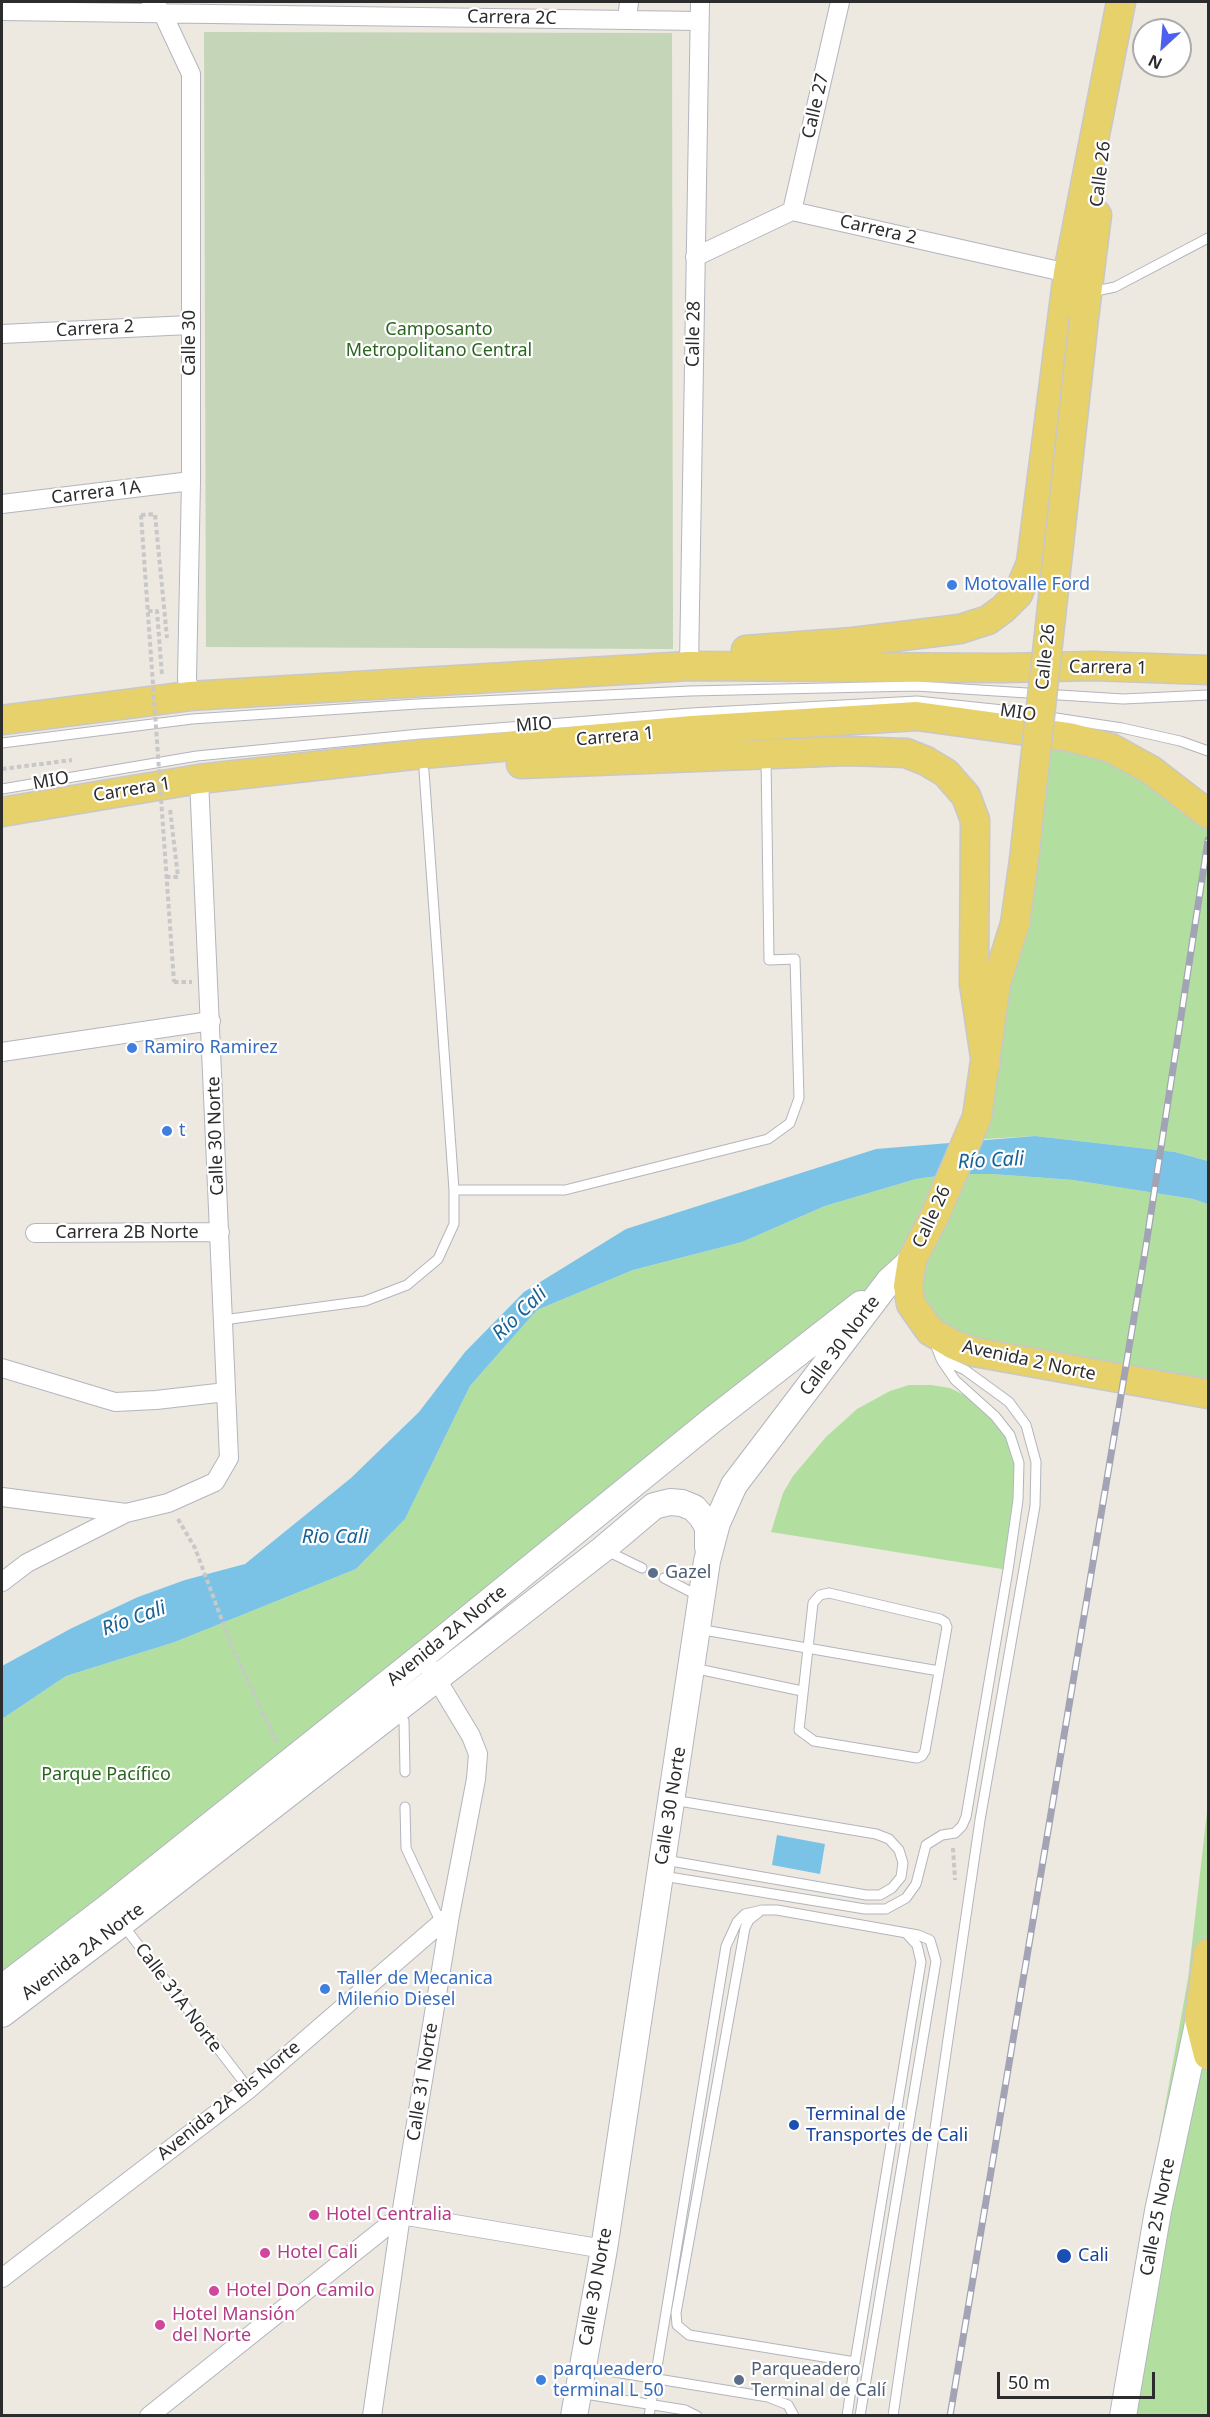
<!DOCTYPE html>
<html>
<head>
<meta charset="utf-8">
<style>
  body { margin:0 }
  #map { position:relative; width:1210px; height:2417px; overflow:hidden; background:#ede8e0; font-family:"Noto Sans",sans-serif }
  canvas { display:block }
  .frame { position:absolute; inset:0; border:3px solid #2c2c2c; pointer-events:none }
  .north { position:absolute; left:1132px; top:18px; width:60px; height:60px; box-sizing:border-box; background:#fff; border:2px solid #ababab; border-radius:50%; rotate:206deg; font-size:16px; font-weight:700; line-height:24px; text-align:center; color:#2c2c2c }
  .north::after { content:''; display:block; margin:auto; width:21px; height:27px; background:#4c60ed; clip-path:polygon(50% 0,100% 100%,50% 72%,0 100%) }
  .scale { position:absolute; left:997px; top:2372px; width:158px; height:27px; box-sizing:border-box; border:3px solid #2c2c2c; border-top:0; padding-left:8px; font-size:18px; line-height:21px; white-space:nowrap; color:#2c2c2c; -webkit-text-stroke:4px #fff; paint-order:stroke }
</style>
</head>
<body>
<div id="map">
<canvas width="1210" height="2417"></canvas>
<div class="frame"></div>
<div class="north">N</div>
<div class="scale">50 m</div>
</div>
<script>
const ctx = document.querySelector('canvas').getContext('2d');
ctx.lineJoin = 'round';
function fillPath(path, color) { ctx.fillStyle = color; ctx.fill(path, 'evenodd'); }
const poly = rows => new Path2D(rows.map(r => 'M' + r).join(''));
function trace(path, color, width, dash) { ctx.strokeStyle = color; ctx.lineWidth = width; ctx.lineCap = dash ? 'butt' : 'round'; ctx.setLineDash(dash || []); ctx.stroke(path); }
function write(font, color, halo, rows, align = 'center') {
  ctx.font = font + ' "Noto Sans",sans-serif'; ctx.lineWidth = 4.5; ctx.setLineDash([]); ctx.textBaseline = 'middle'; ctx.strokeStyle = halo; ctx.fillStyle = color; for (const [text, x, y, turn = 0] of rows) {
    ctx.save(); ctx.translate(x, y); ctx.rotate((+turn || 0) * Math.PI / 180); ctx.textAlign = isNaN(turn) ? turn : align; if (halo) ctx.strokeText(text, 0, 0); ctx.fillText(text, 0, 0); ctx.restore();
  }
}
const green = poly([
  [1041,736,1069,737,1208,814,1208,1161,1175,1152,1035,1136,968,1140],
  [952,1174,992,1174,1073,1180,1193,1199,1208,1204,1208,1390,954,1345,909,1276,2,1988,2,1719,66,1676,175,1642,356,1569,405,1519,470,1386,537,1310,633,1270,742,1242,825,1206,916,1179],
  [909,1385,931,1385,950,1388,966,1396,995,1416,1019,1463,1008,1570,771,1532,783,1493,793,1476,826,1437,857,1409,890,1391],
  [1208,1803,1208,2415,1123,2416,1127,2317,1188,1979]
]);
const cemetery = poly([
  [204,32,672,33,673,649,206,647]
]);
const water = poly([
  [1035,1136,1175,1152,1208,1161,1208,1204,1193,1199,1073,1180,992,1174,952,1174,916,1179,825,1206,742,1242,633,1270,537,1310,470,1386,405,1519,356,1569,175,1642,66,1676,2,1719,2,1666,72,1628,138,1597,185,1580,245,1564,351,1478,419,1412,465,1352,524,1292,626,1229,876,1149],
  [777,1835,825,1844,820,1874,772,1865]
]);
const path = poly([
  [141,515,155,514,167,638],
  [148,611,157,611,162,675],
  [2,769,72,760],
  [166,877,178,877,170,809],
  [174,982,192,982],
  [178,1519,195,1548,232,1647,278,1745],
  [953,1848,955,1880]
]);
const service = poly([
  [1091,292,1115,287,1208,238],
  [2,743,192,719,417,704,690,691,916,686,1123,699,1208,695],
  [2,789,197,756,420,734,691,713,917,701,1003,710,1122,728,1180,741,1208,751],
  [454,1190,565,1190,768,1139,790,1123,799,1098,795,959,769,960,766,758],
  [223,1320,365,1301,407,1285,438,1259,454,1224,454,1190,424,771],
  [605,1550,642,1568],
  [664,1578,699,1596],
  [829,1593,940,1619,945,1622,947,1627,925,1751,922,1756,917,1758,814,1741,799,1730,813,1603,820,1595,829,1593],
  [698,1629,939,1671],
  [693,1668,802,1691],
  [396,1711,404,1721,405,1772],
  [405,1807,406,1848,441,1923],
  [665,1860,866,1895,880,1895,892,1888,901,1877,903,1863,899,1850,889,1839,876,1834,673,1800],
  [663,1876,865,1909,886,1909,906,1898,916,1884,926,1845,942,1835,955,1833,962,1826,966,1817,1008,1570,1018,1500,1019,1463,1010,1435,995,1416,955,1380,942,1361],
  [758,1913,749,1920,745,1928,676,2313,677,2325,689,2335,855,2362,921,1962,917,1945,906,1933],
  [123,1925,249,2089],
  [584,2367,768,2397,788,2405,794,2416],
  [579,2393,685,2410,697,2416],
  [649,2416,726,1946,737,1922,745,1914,762,1910,777,1910,918,1935,930,1940,936,1961,860,2416],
  [847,2416,855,2362],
  [893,2416,980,1820,1035,1506,1036,1462,1026,1425,1009,1402,965,1370,941,1359,934,1341]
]);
const minor = poly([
  [151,2,162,12,191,74,191,481,187,679,190,696],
  [2,11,699,21],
  [627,20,629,2],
  [792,211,840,2],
  [695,257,792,211,1068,273],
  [2,334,189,325],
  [2,504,191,481],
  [689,666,700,2],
  [2,1052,211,1021],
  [35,1233,220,1232],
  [2,1368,115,1402,156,1400,226,1392],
  [2,1497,126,1513],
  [2,1582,27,1563,126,1513,168,1503,215,1482,229,1458,199,779],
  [2,2278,249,2089,450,1915],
  [149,2416,401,2215,604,2249],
  [372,2416,401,2215,450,1915,476,1779,478,1754,471,1736,430,1668]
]);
const secondary = poly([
  [2,1988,108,1907,431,1649,711,1421,861,1304],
  [2,2014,122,1923,603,1549,654,1506,670,1502,682,1503,694,1508,702,1517,708,1527,708,1547],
  [574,2416,604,2249,707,1561,717,1523,734,1485,889,1281,912,1260],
  [1123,2416,1158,2211,1199,2019]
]);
const primary = poly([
  [1084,318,1097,215],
  [746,650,853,642,960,629,988,620,1003,609,1018,594,1031,563,1068,273,1121,2],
  [2,720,190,696,689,666,1003,668,1093,666,1208,670],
  [521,764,848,751,906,753,926,761,946,773,966,796,975,820,974,984,986,1064],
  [2,812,199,779,422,754,692,730,917,716,1069,737,1111,748,1151,770,1208,814],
  [1024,860,1015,924,996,984,977,1117,936,1213,912,1260,908,1286,911,1304,930,1331,954,1345,974,1352,1208,1394],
  [1208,1953,1199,2019,1208,2055]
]);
const rail = poly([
  [950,2416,1145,1252,1208,840]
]);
const pathBridge = poly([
  [141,515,174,982]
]);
const primaryBridge = poly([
  [1024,860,1084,318]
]);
const markers = [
  [952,585,6,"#3f7fe0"],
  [132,1048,6,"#3f7fe0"],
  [167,1131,6,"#3f7fe0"],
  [653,1573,6,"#5c6f8a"],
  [325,1989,6,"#3f7fe0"],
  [794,2125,6,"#1a4fb4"],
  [314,2215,6,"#d1479c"],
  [265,2253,6,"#d1479c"],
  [1064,2256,8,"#1a4fb4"],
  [214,2291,6,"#d1479c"],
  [160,2325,6,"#d1479c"],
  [541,2380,6,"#3f7fe0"],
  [739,2380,6,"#5c6f8a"]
];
const streetNames = [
  ["Carrera 2C",512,18,1],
  ["Calle 27",816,106,-77],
  ["Calle 26",1101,174,-83],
  ["Carrera 2",878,230,13],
  ["Carrera 2",95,329,-3],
  ["Calle 28",694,334,-89],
  ["Calle 30",190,343,-90],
  ["Carrera 1A",96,493,-7],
  ["Calle 26",1046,657,-84],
  ["Carrera 1",1108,668,1],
  ["MIO",1018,713,8],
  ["MIO",534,725,-4],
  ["Carrera 1",615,737,-5],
  ["MIO",51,781,-10],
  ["Carrera 1",132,790,-9],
  ["Calle 30 Norte",216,1136,-92],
  ["Calle 26",932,1217,-65],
  ["Carrera 2B Norte",127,1233],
  ["Calle 30 Norte",840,1346,-53],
  ["Avenida 2 Norte",1029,1361,12],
  ["Avenida 2A Norte",447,1636,-39],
  ["Calle 30 Norte",671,1806,-81],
  ["Avenida 2A Norte",83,1952,-37],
  ["Calle 31A Norte",178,1998,53],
  ["Calle 31 Norte",423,2082,-81],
  ["Avenida 2A Bis Norte",229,2101,-39],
  ["Calle 25 Norte",1158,2217,-79],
  ["Calle 30 Norte",596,2287,-80]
];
const parkNames = [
  ["Camposanto",439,330],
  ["Metropolitano Central",439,351],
  ["Parque Pacífico",106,1775]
];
const shopNames = [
  ["Motovalle Ford",964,585],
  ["Ramiro Ramirez",144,1048],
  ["t",179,1131],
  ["Taller de Mecanica",337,1979],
  ["Milenio Diesel",337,2000],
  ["parqueadero",553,2370],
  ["terminal L 50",553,2391]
];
const serviceNames = [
  ["Gazel",665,1573],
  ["Parqueadero",751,2370],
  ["Terminal de Calí",751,2391]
];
const transitNames = [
  ["Terminal de",806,2115],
  ["Transportes de Cali",806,2136],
  ["Cali",1078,2256]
];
const hotelNames = [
  ["Hotel Centralia",326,2215],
  ["Hotel Cali",277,2253],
  ["Hotel Don Camilo",226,2291],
  ["Hotel Mansión",172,2315],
  ["del Norte",172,2336]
];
const waterNames = [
  ["Río Cali",991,1161,-3],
  ["Río Cali",520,1314,-44],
  ["Rio Cali",335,1537],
  ["Río Cali",134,1619,-20]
];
fillPath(green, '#b2dfa0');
fillPath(cemetery, '#c4d5b8');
fillPath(water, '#7bc3e6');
trace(service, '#b3b5be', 11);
trace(minor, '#b3b5be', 20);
trace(secondary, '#b3b5be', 28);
trace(primary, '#c8c8c8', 31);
trace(path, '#c8c8c8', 4, [4.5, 3]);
trace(service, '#fff', 9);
trace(minor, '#fff', 18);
trace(secondary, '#fff', 26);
trace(primary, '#e7d16a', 28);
trace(rail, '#a2a4b5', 7);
trace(rail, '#fff', 4.5, [14]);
trace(primaryBridge, '#c8c8c8', 31, []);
trace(pathBridge, '#c8c8c8', 4, [4.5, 3]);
trace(primaryBridge, '#e7d16a', 28);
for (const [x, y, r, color] of markers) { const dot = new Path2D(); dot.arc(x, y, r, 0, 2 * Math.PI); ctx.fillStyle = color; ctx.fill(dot); trace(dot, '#fff', 2); }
write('18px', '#2c2c2c', '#fff', streetNames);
write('18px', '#2a6520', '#fff', parkNames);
write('18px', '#366cbe', '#fff', shopNames, 'left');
write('18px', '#4e5e75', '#fff', serviceNames, 'left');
write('18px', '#164399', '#fff', transitNames, 'left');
write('18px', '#b23c85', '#fff', hotelNames, 'left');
write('italic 20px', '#186295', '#fff', waterNames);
</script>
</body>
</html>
